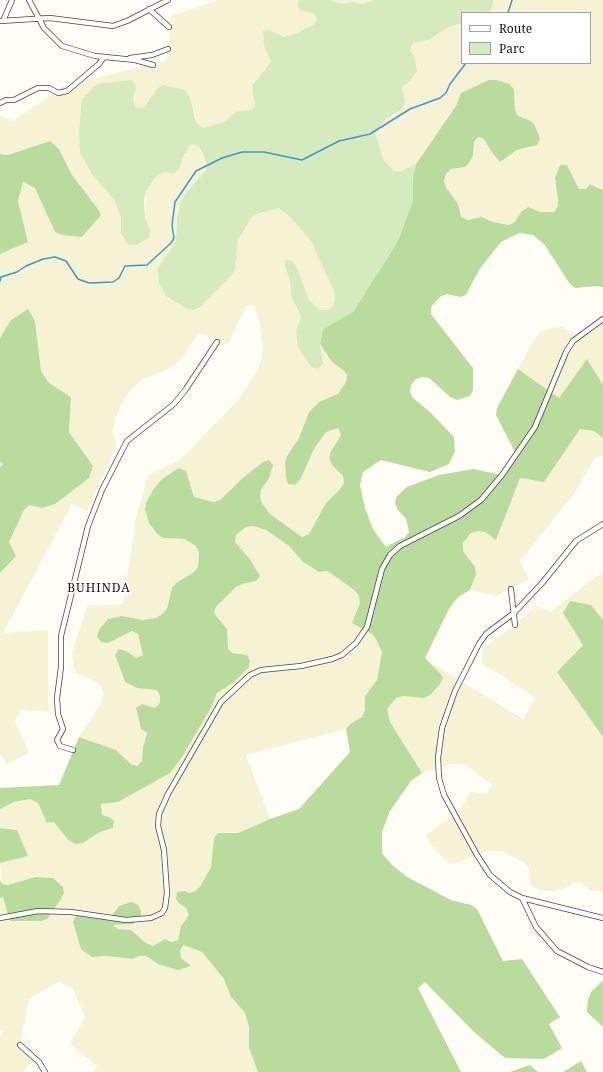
<!DOCTYPE html>
<html>
<head>
<meta charset="utf-8">
<style>
  body { margin:0 }
  #map { position:relative; width:603px; height:1072px; overflow:hidden; background:#fffdf5; font-family:"Noto Serif",serif }
  canvas { display:block }
  .legend { position:absolute; left:461px; top:12px; width:130px; height:52px; box-sizing:border-box; background:#fff; border:1px solid #a0a0a0; margin:0; padding:5px 7px; list-style:none; font-size:12px; color:#111 }
  .legend li { display:flex; align-items:center; gap:8px; height:20px }
  .legend b { width:20px; border:1px solid #a0a0a0 }
</style>
</head>
<body>
<div id="map">
<canvas width="603" height="1072"></canvas>
<ul class="legend">
<li><b style="height:5px;background:#fff"></b>Route</li>
<li><b style="height:11px;background:#d5ebbd"></b>Parc</li>
</ul>
</div>
<script>
const ctx = document.querySelector('canvas').getContext('2d');
ctx.lineJoin = 'round';
function fillPath(path, color) { ctx.fillStyle = color; ctx.fill(path, 'evenodd'); }
const poly = rows => new Path2D(rows.map(r => 'M' + r).join(''));
function trace(path, color, width, dash) { ctx.strokeStyle = color; ctx.lineWidth = width; ctx.lineCap = dash ? 'butt' : 'round'; ctx.setLineDash(dash || []); ctx.stroke(path); }
function write(font, color, halo, rows, align = 'center') {
  ctx.font = font + ' "Noto Serif",serif'; ctx.lineWidth = 4; ctx.setLineDash([]); ctx.textBaseline = 'middle'; ctx.strokeStyle = halo; ctx.fillStyle = color; for (const [text, x, y, turn = 0] of rows) {
    ctx.save(); ctx.translate(x, y); ctx.rotate((+turn || 0) * Math.PI / 180); ctx.textAlign = isNaN(turn) ? turn : align; if (halo) ctx.strokeText(text, 0, 0); ctx.fillText(text, 0, 0); ctx.restore();
  }
}
const farmland = poly([
  [218,0,300,0,297,3,313,13,317,19,313,25,297,33,283,37,270,30,264,46,271,61,262,74,252,85,255,106,249,111,235,112,224,122,203,128,198,124,190,97,157,89,144,107,136,108,133,100,136,94,92,174,115,201,121,218,121,233,150,230,145,217,146,192,158,175,165,172,173,174,179,170,183,157,191,144,198,146,207,166,205,172,189,188,177,217,176,241,158,268,200,307,232,275,235,269,238,240,251,218,257,214,279,208,290,217,311,241,334,291,335,299,333,306,327,310,320,310,309,300,298,270,293,261,286,259,285,266,290,281,291,295,301,317,296,331,323,363,320,344,332,362,343,370,347,375,346,382,338,394,319,402,309,412,299,438,287,456,285,463,286,478,300,480,314,449,326,432,338,428,341,435,330,453,333,466,343,476,344,483,340,489,326,503,309,534,302,537,270,514,262,503,260,497,261,490,269,478,263,462,246,475,220,500,213,502,194,497,186,471,145,510,149,523,157,535,164,538,184,539,196,546,199,553,198,567,194,572,176,583,172,588,167,609,162,614,156,618,143,620,122,616,108,643,133,631,138,634,143,655,137,658,126,651,115,655,124,682,137,688,157,690,160,696,160,703,155,708,142,704,147,733,143,747,142,761,137,766,131,764,116,750,79,737,99,707,104,694,101,687,96,682,77,673,74,667,72,652,87,606,123,604,136,518,148,475,180,460,240,398,259,367,263,350,259,318,253,306,246,306,229,343,223,345,205,334,198,334,179,362,167,370,141,380,127,394,118,412,112,431,117,445,87,511,72,504,3,633,48,630,48,712,21,710,15,721,29,752,7,765,0,753,0,573,7,566,9,542,24,510,29,505,42,508,93,466,69,432,71,397,49,383,41,371,35,321,0,338,0,254,28,242,18,201,23,181,35,188,55,231,82,237,100,215,98,209,72,175,59,149,50,141,8,155,0,154,0,115,13,121,64,86,167,60,172,16],
  [330,0,375,0,362,4,354,2,339,3],
  [494,0,603,0,603,190,596,185,586,189,579,189,567,165,555,178,558,199,558,206,554,212,540,212,527,207,522,211,514,223,507,225,481,217,467,220,460,217,458,204,446,187,444,181,446,174,451,169,465,167,473,156,474,142,478,137,484,139,491,151,500,162,517,150,531,148,540,139,535,126,531,121,518,116,515,110,514,89,461,93,456,106,416,164,402,171,394,171,383,159,375,131,387,118,400,110,402,87,408,83,414,56,410,50,413,43,429,40,447,28,462,23,462,63,590,63,590,13,490,13],
  [603,319,603,385,587,359,559,399,518,369,537,335,542,331,562,326,578,337],
  [580,429,594,431,603,438,603,455,595,458,574,494,520,561,529,579,496,596,470,590,476,574,475,567,463,551,463,543,471,533,478,531,485,532,496,539,520,477,544,482],
  [253,526,266,530,289,546,303,562,332,574,360,596,360,603,353,623,372,634,376,639,382,652,377,680,365,696,365,710,362,717,350,724,346,729,246,755,270,819,238,833,224,832,214,838,211,867,201,885,197,890,190,893,184,891,180,904,186,908,189,915,181,926,178,940,171,942,165,939,153,946,146,943,131,930,117,929,112,925,133,924,119,906,92,957,106,956,133,959,140,956,146,956,158,964,181,958,180,951,183,945,202,952,224,979,231,997,245,1013,249,1027,249,1049,258,1072,93,1072,97,1066,70,1044,85,1017,72,988,59,982,29,999,20,1045,35,1058,24,1072,0,1072,0,1037,3,1032,0,1030,0,898,3,897,47,918,64,893,35,877,8,885,2,884,0,863,28,856,3,828,0,828,0,809,14,802,30,799,38,803,47,822,54,821,69,841,83,843,100,832,113,828,109,817,102,815,100,804,118,802,212,706,217,693,234,682,247,655,233,653,228,649,227,629,214,613,216,607,236,587,242,584,255,581,249,558,235,542,236,535,246,527],
  [603,571,603,620,591,605,563,613,583,645,558,672,603,737,603,892,591,891,580,883,573,883,568,887,554,891,541,891,534,888,530,883,529,869,525,863,501,851,488,851,453,864,446,862,428,841,426,835,459,811,470,792,487,794,492,785,466,765,452,764,422,773,390,722,387,709,391,702,396,698,403,696,424,698,442,678,439,672,425,659,523,719,535,698,482,663,482,650,537,606,550,612]
]);
const green = poly([
  [300,0,330,0,339,3,354,2,362,4,375,0,494,0,490,13,462,13,462,23,447,28,429,40,413,43,410,50,414,56,417,71,408,83,402,87,405,102,401,110,387,118,375,131,383,159,394,171,402,171,416,164,413,178,413,200,398,241,353,312,323,329,320,344,323,364,318,369,311,367,298,347,296,331,301,317,291,295,290,281,285,266,286,259,293,261,298,270,309,300,320,310,327,310,333,306,335,299,334,291,311,241,290,217,279,208,257,214,251,218,238,240,235,269,232,275,200,307,193,310,186,308,166,296,159,283,158,268,176,241,177,217,181,201,189,188,205,172,207,166,202,152,198,146,191,144,183,157,179,170,173,174,165,172,158,175,153,181,146,192,144,200,145,217,150,230,149,238,136,245,129,245,121,233,121,218,115,201,92,174,80,153,79,131,82,99,97,84,132,80,136,87,133,100,136,108,144,107,157,89,163,85,185,90,190,97,195,118,198,124,203,128,224,122,235,112,250,110,255,106,252,85,262,74,271,61,264,46,263,31,270,30,283,37,297,33,313,25,317,19,313,13,299,10,297,3]
]);
const forest = poly([
  [489,80,496,80,509,84,514,89,515,110,518,116,531,121,535,126,540,139,537,145,517,150,500,162,491,151,484,139,478,137,474,142,473,156,469,163,465,167,451,169,446,174,444,181,446,187,458,204,461,217,468,220,481,217,494,222,508,225,514,223,522,211,528,207,540,212,554,212,558,206,558,199,555,178,560,165,567,165,579,189,586,189,590,184,603,190,603,287,596,286,575,288,570,284,544,244,533,235,519,233,501,242,479,270,466,295,460,297,447,294,440,297,431,307,431,314,473,368,473,390,470,396,457,400,450,397,429,378,422,377,416,379,411,385,410,392,413,398,429,411,454,437,455,451,449,464,430,472,381,460,363,472,360,485,365,508,373,529,386,547,405,537,409,532,406,519,397,509,395,502,397,496,407,487,439,475,473,469,502,475,516,454,496,415,497,408,518,369,559,398,587,359,603,385,603,438,594,431,580,429,544,482,520,478,496,540,485,532,478,531,471,533,463,543,463,551,475,567,476,574,470,590,458,597,449,609,425,658,439,672,443,678,440,684,430,695,424,698,403,696,396,698,387,709,390,722,422,773,411,781,390,811,382,832,382,853,391,864,407,877,451,900,471,905,477,909,503,961,522,959,560,1017,549,1024,562,1048,544,1059,505,1058,474,1032,425,982,418,988,461,1072,258,1072,249,1048,249,1027,245,1013,231,997,224,979,202,952,183,945,180,951,181,958,191,966,178,970,158,964,146,956,139,956,133,959,106,956,92,957,81,949,73,922,76,916,83,915,110,918,119,906,132,902,138,905,141,911,141,918,133,924,113,925,118,929,131,930,146,943,153,946,165,939,171,942,178,940,181,926,189,915,186,908,180,904,176,899,177,892,184,891,190,893,197,890,201,885,211,867,214,838,218,833,238,833,270,819,299,809,350,752,346,729,350,724,362,717,365,710,365,696,377,680,382,652,376,639,372,634,352,623,360,603,359,596,355,591,332,574,326,571,319,572,303,562,289,546,266,530,253,526,246,527,236,535,235,542,249,558,260,576,256,581,242,584,236,587,216,607,214,613,227,629,228,649,233,653,247,655,250,661,249,667,234,682,217,693,212,706,182,757,170,773,118,802,101,804,102,815,109,817,114,821,113,828,100,832,83,843,76,844,69,841,54,822,47,823,38,803,30,799,14,802,0,809,0,788,59,785,79,737,116,750,131,764,137,766,142,761,143,747,147,733,141,729,136,708,142,704,155,708,160,703,160,696,157,690,137,688,125,682,115,655,119,649,126,651,137,658,143,655,138,634,132,631,108,643,101,642,97,637,99,630,108,619,122,616,143,620,156,618,162,614,167,609,172,588,176,583,194,572,198,567,199,553,196,546,184,539,163,538,157,534,149,523,145,510,146,503,153,490,162,479,179,468,186,471,194,497,214,502,220,500,246,475,263,462,269,460,273,465,269,478,261,490,260,497,262,503,270,514,302,537,309,534,326,503,340,489,344,483,343,476,333,466,330,460,330,453,341,435,338,428,326,432,314,449,300,480,295,485,288,484,286,478,285,463,287,456,299,438,309,412,319,402,338,394,346,382,347,375,343,370,332,362,320,344,323,329,353,312,398,241,413,200,413,178,416,164,456,106,461,93],
  [50,141,59,149,72,175,98,209,101,215,82,237,62,235,55,232,35,188,23,182,18,201,28,242,0,254,0,154,8,155],
  [28,309,35,321,41,371,49,383,71,397,69,432,93,466,89,478,55,504,42,508,29,505,24,510,9,542,16,556,0,573,0,467,3,464,0,462,0,338,11,320],
  [570,601,591,605,603,620,603,737,557,672,583,645,563,613],
  [0,828,17,830,28,856,0,863],
  [35,877,53,878,63,887,64,893,61,899,47,919,41,921,10,921,3,897,0,898,0,880,2,884,8,885],
  [603,980,603,1027,587,1012,588,999,591,992],
  [581,1061,587,1072,563,1072],
  [530,1065,538,1072,510,1072]
]);
const stream = poly([
  [508,13,512,0],
  [0,281,1,277,17,272,26,266,43,259,55,257,66,261,78,279,89,283,113,282,119,278,125,266,147,265,171,243,174,238,172,225,175,202,196,171,222,158,242,152,264,152,302,160,339,141,370,134,410,109,440,98,446,93,450,84,466,63]
]);
const minor = poly([
  [29,0,44,28,62,46,95,56,135,60,153,65],
  [149,9,169,27],
  [0,21,50,18,113,26,127,21,168,0],
  [3,21,12,0],
  [130,58,152,55,168,49],
  [0,103,6,100,14,100,38,88,49,88,58,93,67,91,99,64,104,57],
  [603,524,576,541,543,582,514,613,486,634,479,644,455,691,442,728,438,758,439,778,444,795,477,855,490,875,510,892,522,898,603,918],
  [511,589,515,625],
  [73,750,60,746,57,740,63,729,58,714,57,698,61,667,61,636,88,526,102,490,127,441,174,404,186,389,217,342],
  [522,898,536,927,557,951,588,967,603,972],
  [0,918,38,911,71,912,126,920,151,918,162,913,165,908,167,893,164,850,158,826,159,814,168,794,221,702,250,675,261,670,301,666,332,659,342,655,356,643,367,627,382,569,390,555,400,546,459,516,481,500,502,475,535,427,566,352,573,341,603,319],
  [20,1045,39,1062,45,1072]
]);
const quarterNames = [
  ["BUHINDA",99,589]
];
fillPath(farmland, '#f6f3d4');
fillPath(green, '#d5ebbd');
fillPath(forest, '#b9dc9c');
trace(stream, '#3f96cf', 1.5);
trace(minor, '#444', 6);
trace(minor, '#fff', 4.5);
ctx.letterSpacing = '1px';
write('12px', '#111', '#fff', quarterNames);
ctx.letterSpacing = '0px';
</script>
</body>
</html>
